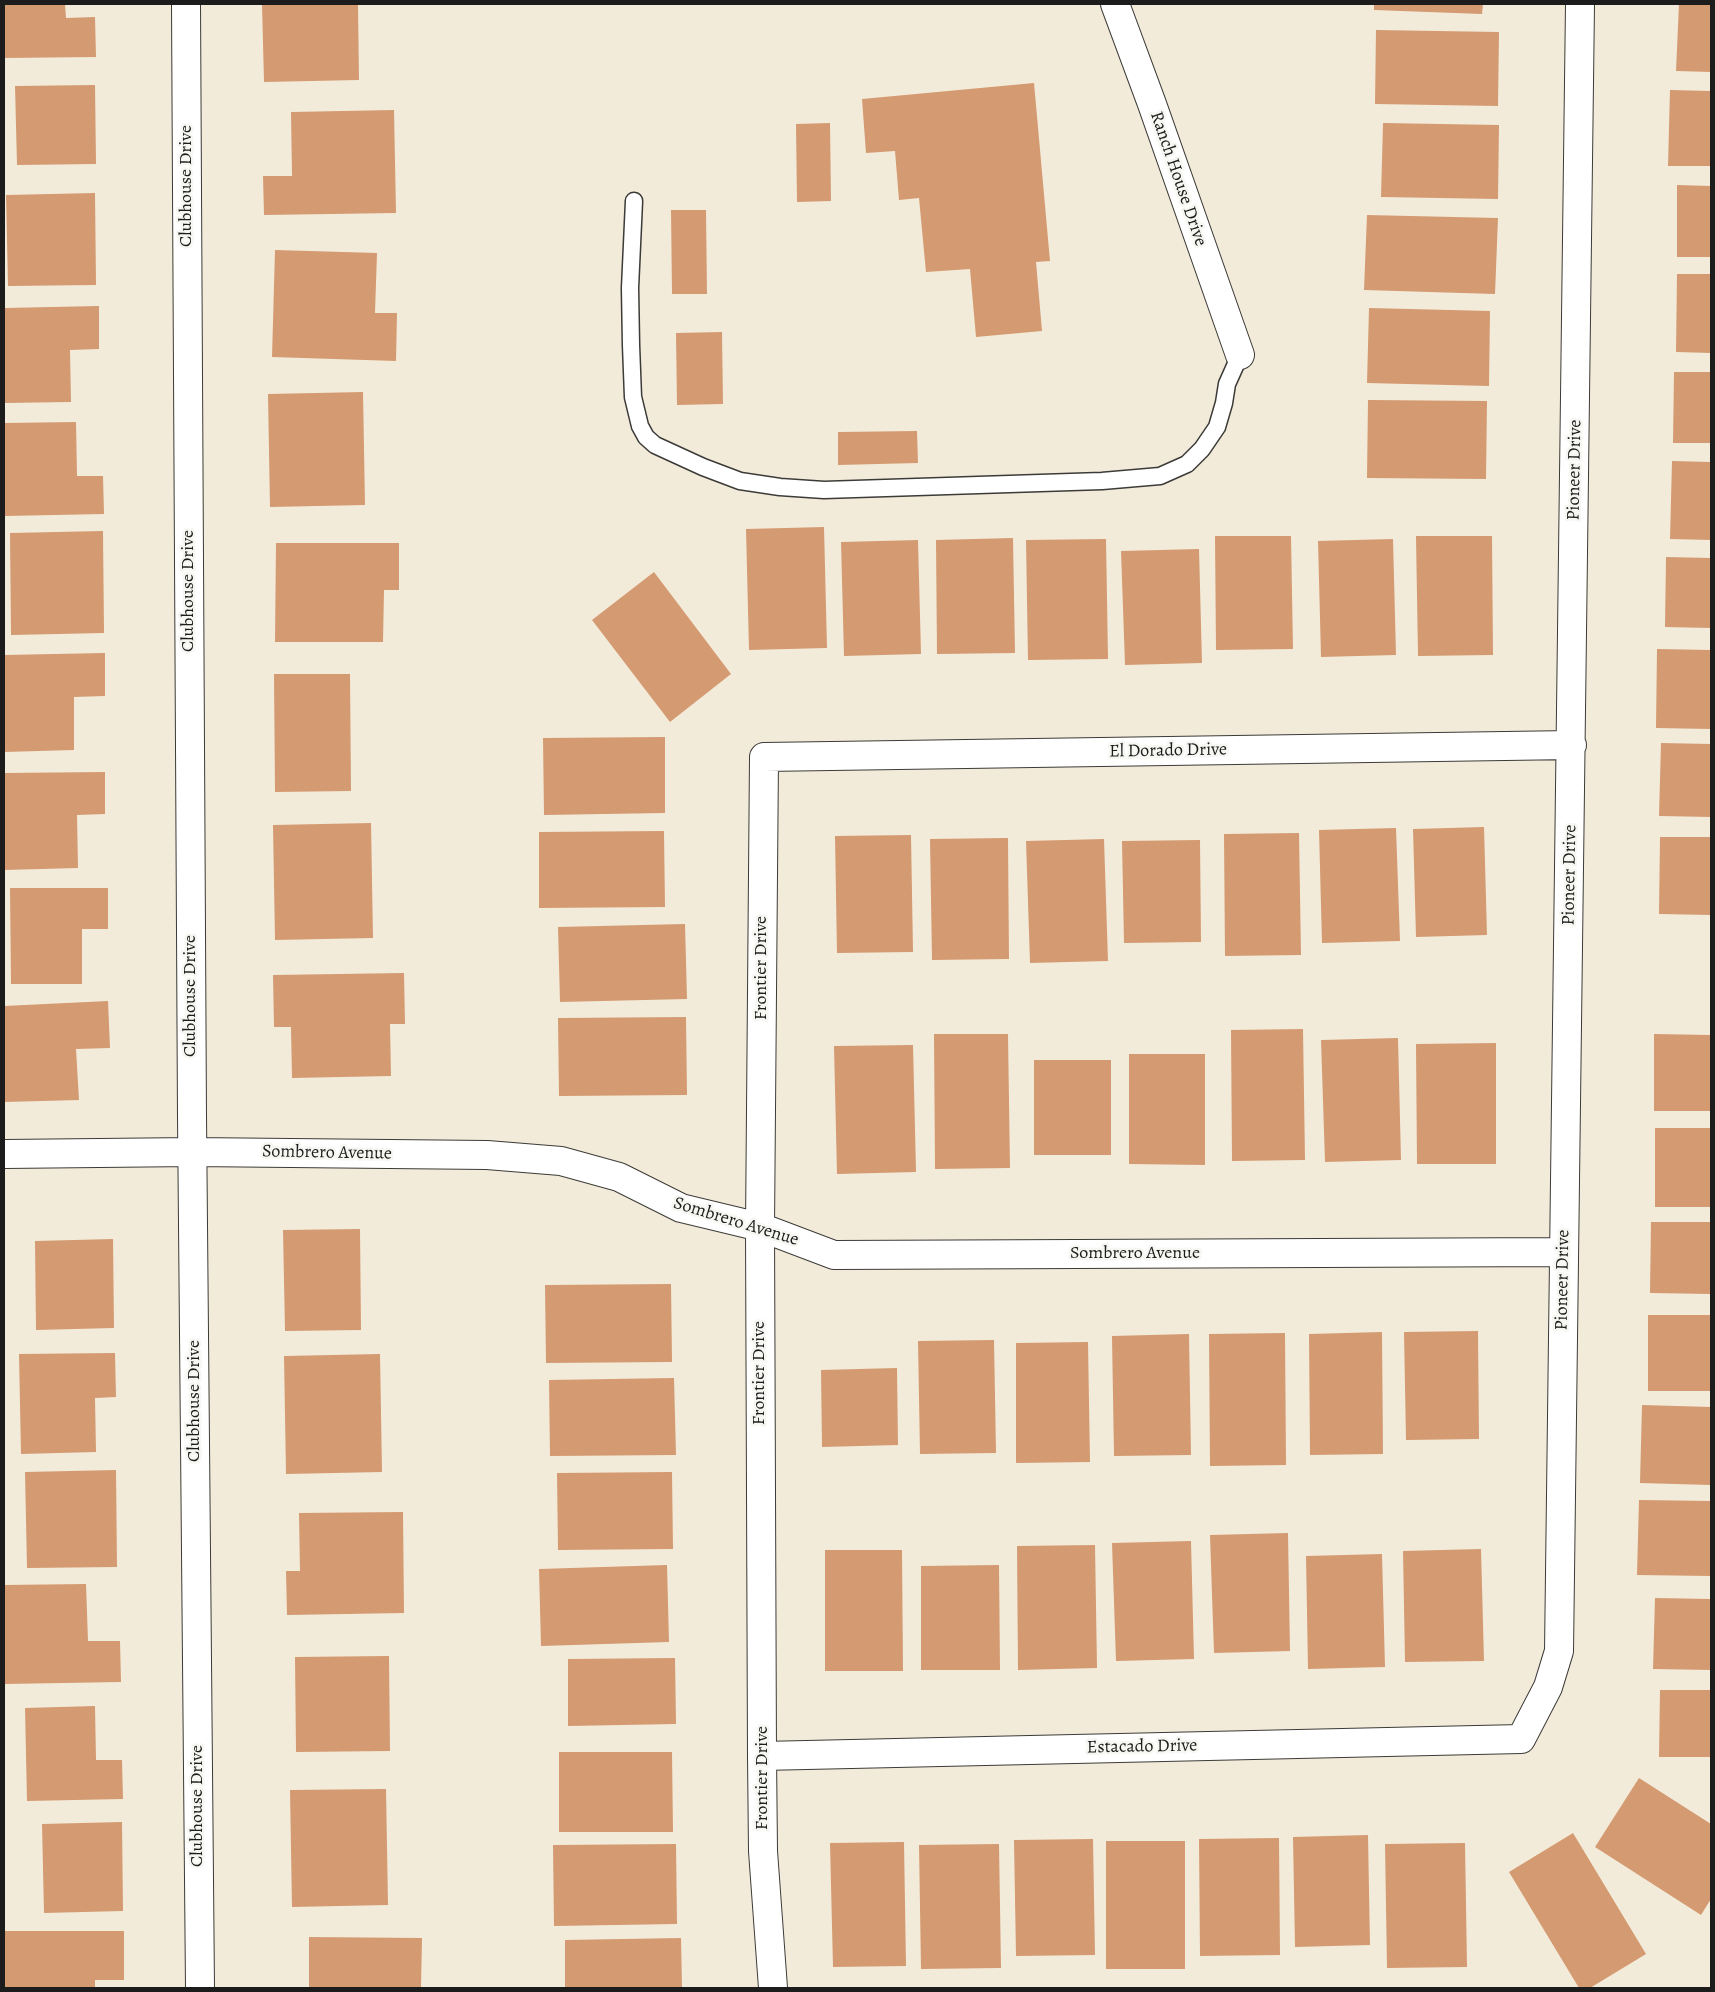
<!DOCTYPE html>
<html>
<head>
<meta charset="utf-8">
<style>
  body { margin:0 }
  #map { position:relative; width:1715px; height:1992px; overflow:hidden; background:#f3ebda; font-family:Alegreya,serif }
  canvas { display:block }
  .frame { position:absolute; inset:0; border:5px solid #1c1c1c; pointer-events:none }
</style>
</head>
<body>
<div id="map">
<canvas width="1715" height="1992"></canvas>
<div class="frame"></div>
</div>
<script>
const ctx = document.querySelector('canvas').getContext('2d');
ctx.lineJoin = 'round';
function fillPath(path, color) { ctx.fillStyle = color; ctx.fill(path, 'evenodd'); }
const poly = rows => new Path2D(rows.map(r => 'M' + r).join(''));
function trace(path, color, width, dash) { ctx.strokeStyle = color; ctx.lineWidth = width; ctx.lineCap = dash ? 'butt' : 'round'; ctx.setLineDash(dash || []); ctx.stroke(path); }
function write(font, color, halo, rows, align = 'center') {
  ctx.font = font + ' Alegreya,serif'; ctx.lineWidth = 5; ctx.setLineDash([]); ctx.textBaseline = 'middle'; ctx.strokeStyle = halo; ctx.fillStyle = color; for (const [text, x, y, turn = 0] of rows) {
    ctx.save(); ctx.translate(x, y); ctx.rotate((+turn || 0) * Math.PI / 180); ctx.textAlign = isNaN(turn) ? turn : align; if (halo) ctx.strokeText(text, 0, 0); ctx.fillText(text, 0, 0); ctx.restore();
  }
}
const building = poly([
  [4,4,65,4,66,18,95,17,96,57,4,58],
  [262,4,358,4,359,80,264,82],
  [1374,4,1483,4,1482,14,1374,10],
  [1679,4,1711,4,1711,72,1676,71],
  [1376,30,1499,32,1498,106,1375,104],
  [1034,83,1050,261,1036,262,1042,331,976,337,970,269,926,272,919,198,899,200,895,151,866,153,862,99],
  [95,85,96,164,17,165,15,86],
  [1670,90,1711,91,1711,166,1668,166],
  [394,110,396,213,264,215,263,176,292,176,291,112],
  [830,123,831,201,797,202,796,124],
  [1383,123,1499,125,1498,199,1381,197],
  [1677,185,1711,186,1711,257,1677,257],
  [95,193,96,285,8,286,6,195],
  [671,210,706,210,707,294,672,294],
  [1367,215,1498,218,1495,294,1364,290],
  [275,250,377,253,375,313,397,313,396,361,272,357],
  [1677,274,1711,274,1711,353,1676,352],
  [99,306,99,349,70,350,71,402,4,403,4,308],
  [1369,308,1490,311,1489,386,1367,383],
  [722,332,723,404,677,405,676,333],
  [1674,372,1711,372,1711,443,1673,443],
  [363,392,365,505,270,507,268,394],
  [1368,400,1487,401,1486,479,1367,478],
  [76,422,77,476,103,476,104,514,5,516,4,423],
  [917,431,918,463,838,465,838,432],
  [1672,461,1711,462,1711,540,1670,539],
  [824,527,827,648,749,650,746,529],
  [103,531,104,633,11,635,10,533],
  [1215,536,1291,536,1293,649,1216,650],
  [1416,536,1492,536,1493,655,1418,656],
  [1013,538,1015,653,937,654,936,540],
  [1106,539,1108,659,1028,660,1026,540],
  [1393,539,1396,655,1321,657,1318,541],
  [918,540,921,654,844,656,841,542],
  [276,543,399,543,399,590,384,590,383,642,275,642],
  [1199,549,1202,663,1125,665,1121,551],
  [1666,557,1711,558,1711,628,1665,627],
  [654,572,731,674,670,722,592,620],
  [1657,649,1711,650,1711,729,1656,728],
  [105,653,105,696,74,697,74,750,4,752,4,655],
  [274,674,350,674,351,791,275,792],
  [665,737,665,813,544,815,543,738],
  [1661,743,1711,744,1711,817,1659,816],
  [105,772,105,814,77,815,78,868,4,870,4,773],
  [371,823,373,938,275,940,273,825],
  [1484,827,1487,935,1416,937,1413,829],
  [1396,828,1400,941,1322,943,1319,830],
  [664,831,665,907,539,908,539,832],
  [1299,833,1301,955,1225,956,1224,834],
  [911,835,913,952,837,953,835,836],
  [1660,837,1711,837,1711,915,1659,914],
  [1008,838,1009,959,932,960,930,839],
  [1104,839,1108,961,1030,963,1026,841],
  [1200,840,1201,942,1124,943,1122,841],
  [10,888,108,888,108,929,82,929,82,984,11,984],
  [685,924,687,999,560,1002,558,927],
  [404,973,405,1024,390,1024,391,1076,292,1078,291,1027,274,1027,273,975],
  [108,1001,110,1048,76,1049,79,1100,4,1102,4,1006],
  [686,1017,687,1095,559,1096,558,1018],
  [1303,1029,1305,1160,1232,1161,1231,1030],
  [934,1034,1008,1034,1010,1168,935,1169],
  [1654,1034,1711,1035,1711,1111,1654,1111],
  [1398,1038,1401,1160,1325,1162,1321,1040],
  [1496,1043,1496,1164,1417,1164,1416,1044],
  [913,1045,916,1172,837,1174,834,1046],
  [1129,1054,1205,1054,1205,1165,1129,1164],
  [1034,1060,1111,1060,1111,1155,1034,1155],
  [1655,1128,1711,1128,1711,1207,1655,1207],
  [1651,1222,1711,1222,1711,1294,1650,1293],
  [360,1229,361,1330,285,1331,283,1230],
  [113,1239,114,1328,36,1330,35,1241],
  [671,1284,672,1362,546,1363,545,1285],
  [1648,1315,1711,1315,1711,1391,1648,1391],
  [1478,1331,1479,1439,1406,1440,1404,1332],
  [1382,1332,1383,1454,1310,1455,1309,1334],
  [1285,1333,1286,1465,1210,1466,1209,1334],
  [1189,1334,1191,1455,1114,1456,1112,1336],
  [994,1340,996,1453,920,1454,918,1341],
  [1088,1342,1090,1462,1016,1463,1016,1343],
  [115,1353,116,1397,95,1398,96,1452,21,1454,19,1354],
  [380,1354,382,1472,286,1474,284,1356],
  [897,1368,898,1445,822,1447,821,1370],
  [674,1378,676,1455,550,1456,549,1380],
  [1642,1405,1711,1407,1711,1485,1640,1483],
  [116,1470,117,1567,27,1568,25,1472],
  [672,1472,673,1549,558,1550,557,1473],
  [1639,1500,1711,1501,1711,1576,1637,1575],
  [403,1512,404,1613,287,1615,286,1571,300,1571,299,1513],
  [1288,1533,1290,1651,1214,1653,1210,1535],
  [1191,1541,1194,1659,1116,1661,1112,1543],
  [1095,1545,1097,1668,1018,1670,1017,1546],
  [1481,1549,1484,1661,1405,1662,1403,1551],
  [825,1550,902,1550,903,1671,825,1671],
  [1382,1554,1385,1667,1308,1669,1306,1556],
  [667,1565,669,1642,541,1646,539,1569],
  [999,1565,1000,1670,921,1670,921,1566],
  [86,1584,88,1641,120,1641,121,1682,4,1684,4,1585],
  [1655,1598,1711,1599,1711,1670,1653,1669],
  [389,1656,390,1751,296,1752,295,1657],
  [675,1658,676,1724,568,1726,568,1659],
  [1660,1690,1711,1690,1711,1757,1659,1757],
  [95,1706,96,1760,122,1760,123,1799,27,1801,25,1708],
  [559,1752,672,1752,673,1832,559,1832],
  [1639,1778,1711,1824,1711,1899,1701,1915,1595,1847],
  [386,1789,388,1905,292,1907,290,1790],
  [122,1822,123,1911,44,1913,42,1824],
  [1573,1833,1646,1954,1590,1988,1579,1988,1509,1872],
  [1368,1835,1370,1945,1295,1947,1293,1837],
  [1279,1838,1280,1955,1200,1956,1199,1839],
  [1093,1839,1095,1955,1016,1956,1014,1840],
  [1106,1841,1185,1841,1185,1969,1106,1969],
  [904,1842,906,1966,833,1967,830,1843],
  [1465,1843,1467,1967,1387,1968,1385,1844],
  [676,1844,677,1924,554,1926,553,1845],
  [999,1844,1001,1968,921,1969,919,1845],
  [4,1931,124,1931,124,1980,95,1980,95,1988,4,1988],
  [309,1937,422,1938,421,1988,309,1988],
  [681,1938,682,1988,565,1988,565,1940]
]);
const service = poly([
  [634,201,630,288,631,345,633,397,640,426,646,437,655,445,703,467,740,481,780,487,824,490,1102,481,1160,476,1187,464,1202,449,1217,427,1224,403,1227,384,1240,355]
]);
const minor = poly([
  [186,4,192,1116,200,1988],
  [1115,4,1152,104,1240,355],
  [4,1154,193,1152,487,1155,561,1161,619,1177,681,1208,760,1227,834,1255,1564,1252],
  [762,1756,1521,1739,1548,1687,1559,1651,1580,4],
  [773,1988,763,1851,762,1756,760,1227,764,757,1572,745]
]);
const streetNames = [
  ["Ranch House Drive",1178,179,71],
  ["Clubhouse Drive",187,186,-90],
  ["Pioneer Drive",1575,470,-89],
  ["Clubhouse Drive",189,591,-90],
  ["El Dorado Drive",1168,751,-1],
  ["Pioneer Drive",1570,875,-89],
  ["Frontier Drive",762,968,-90],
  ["Clubhouse Drive",191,996,-90],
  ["Sombrero Avenue",327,1153,1],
  ["Sombrero Avenue",736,1222,17],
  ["Sombrero Avenue",1135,1254],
  ["Pioneer Drive",1563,1280,-89],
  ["Frontier Drive",760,1373,-90],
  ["Clubhouse Drive",195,1401,-90],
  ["Estacado Drive",1142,1747,-1],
  ["Frontier Drive",763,1778,-90],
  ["Clubhouse Drive",198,1806,-90]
];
fillPath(building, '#d49a71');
trace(service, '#3c3b38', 19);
trace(minor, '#3c3b38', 30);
trace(service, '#fff', 16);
trace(minor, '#fff', 28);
write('18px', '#1c1c1c', '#f6f6f2', streetNames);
</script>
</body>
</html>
